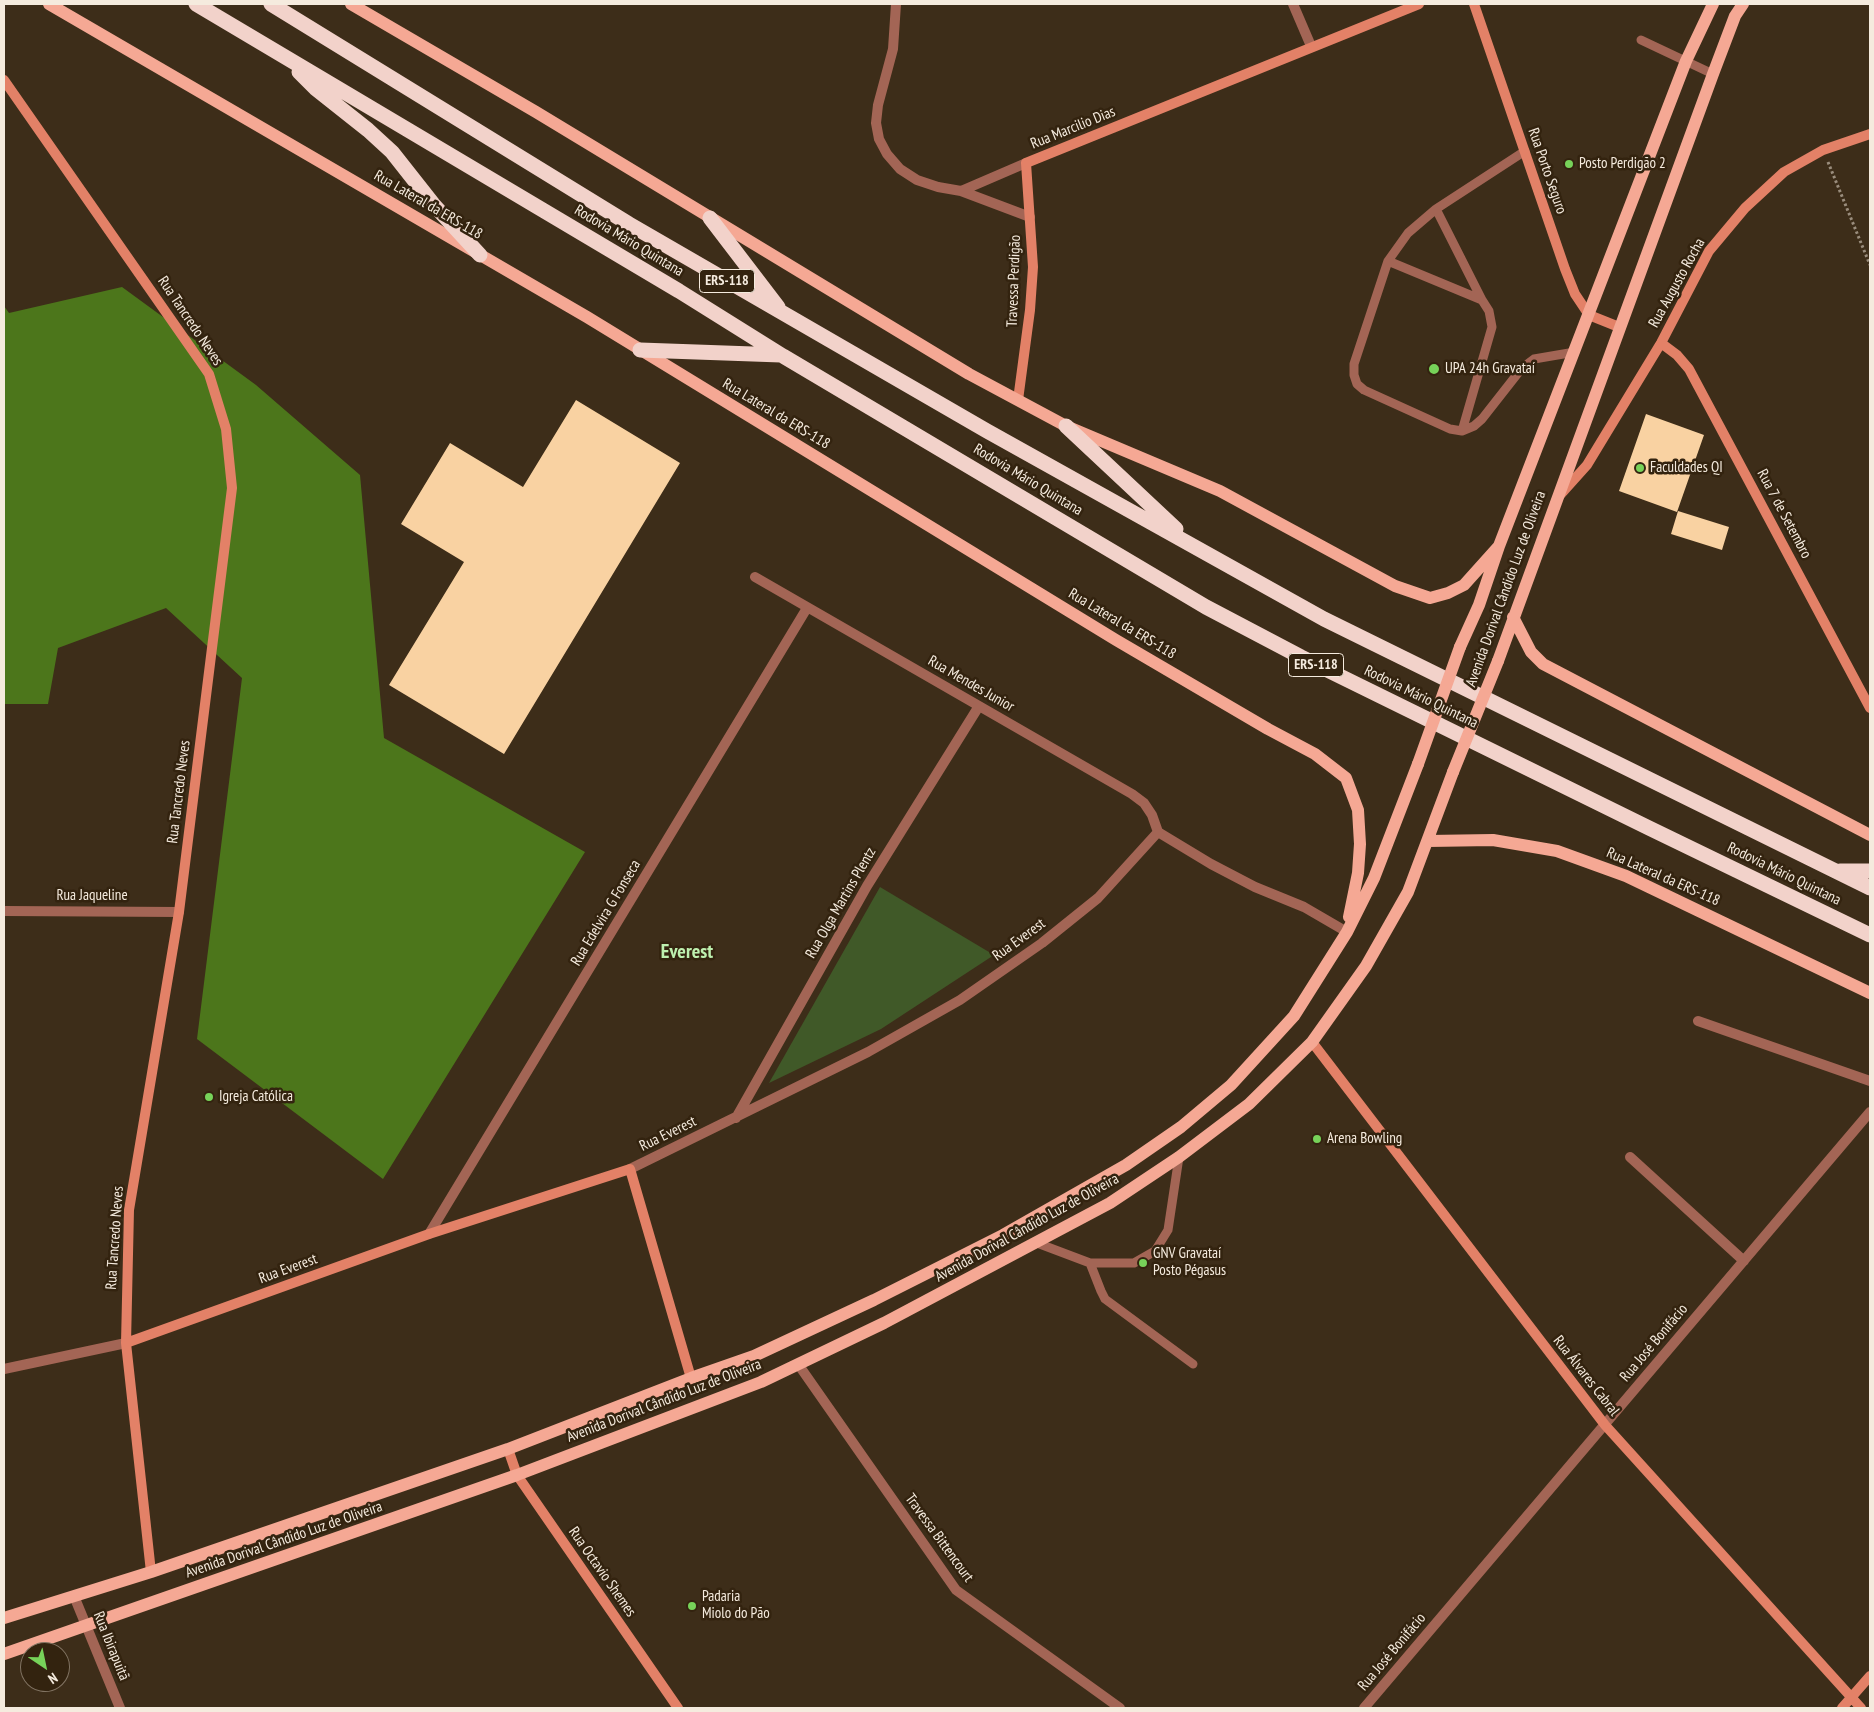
<!DOCTYPE html>
<html>
<head>
<meta charset="utf-8">
<style>
  body { margin:0 }
  #map { position:relative; width:1874px; height:1712px; overflow:hidden; background:#3d2d19; font-family:"PT Sans Narrow",sans-serif }
  canvas { display:block }
  .frame { position:absolute; inset:0; border:5px solid #f5ebde; pointer-events:none }
  .north { position:absolute; left:20px; top:1642px; width:50px; height:50px; box-sizing:border-box; background:#33230f; border:1px solid #817362; border-radius:50%; rotate:146deg; font-size:14px; font-weight:700; line-height:20px; text-align:center; color:#f5ebde }
  .north::after { content:''; display:block; margin:auto; width:18px; height:22px; background:#77d259; clip-path:polygon(50% 0,100% 100%,50% 72%,0 100%) }
</style>
</head>
<body>
<div id="map">
<canvas width="1874" height="1712"></canvas>
<div class="frame"></div>
<div class="north">N</div>
</div>
<script>
const ctx = document.querySelector('canvas').getContext('2d');
ctx.lineJoin = 'round';
function fillPath(path, color) { ctx.fillStyle = color; ctx.fill(path, 'evenodd'); }
const poly = rows => new Path2D(rows.map(r => 'M' + r).join(''));
function trace(path, color, width, dash) { ctx.strokeStyle = color; ctx.lineWidth = width; ctx.lineCap = dash ? 'butt' : 'round'; ctx.setLineDash(dash || []); ctx.stroke(path); }
function write(font, color, halo, rows, align = 'center') {
  ctx.font = font + ' "PT Sans Narrow",sans-serif'; ctx.lineWidth = 5; ctx.setLineDash([]); ctx.textBaseline = 'middle'; ctx.strokeStyle = halo; ctx.fillStyle = color; for (const [text, x, y, turn = 0] of rows) {
    ctx.save(); ctx.translate(x, y); ctx.rotate((+turn || 0) * Math.PI / 180); ctx.textAlign = isNaN(turn) ? turn : align; if (halo) ctx.strokeText(text, 0, 0); ctx.fillText(text, 0, 0); ctx.restore();
  }
}
const green = poly([
  [880,887,994,955,881,1029,769,1083]
]);
const forest = poly([
  [122,287,256,385,360,475,384,738,585,852,383,1179,197,1039,242,678,166,608,58,648,48,704,4,704,4,306,9,313]
]);
const building = poly([
  [576,400,680,463,504,754,389,685,464,562,401,524,450,443,523,487],
  [1646,414,1704,435,1677,512,1619,491],
  [1678,511,1729,527,1722,550,1671,534]
]);
const path = poly([
  [1828,162,1870,265]
]);
const lane = poly([
  [1641,40,1713,74],
  [1525,151,1436,209,1408,233,1388,261,1354,364,1354,375,1357,384,1364,390,1450,429,1462,431,1474,426,1482,419,1522,368,1534,359,1575,352],
  [1436,209,1482,300],
  [1388,261,1482,300,1489,311,1492,327,1462,431],
  [1037,1243,1090,1263,1134,1263,1155,1251,1168,1230,1179,1157],
  [1090,1263,1101,1291,1105,1299,1193,1364]
]);
const street = poly([
  [896,4,893,49,878,105,876,123,879,139,887,154,900,169,917,180,938,187,961,191,1030,217],
  [1293,4,1311,46],
  [961,191,1026,163],
  [755,577,1132,794,1144,803,1152,815,1158,832],
  [1158,832,1211,864,1255,887,1304,907,1347,932],
  [4,911,179,912],
  [1698,1021,1870,1081],
  [736,1118,867,886,979,706],
  [1630,1157,1744,1261],
  [630,1169,868,1052,960,1000,1042,943,1098,898,1158,832],
  [429,1234,807,608],
  [798,1364,956,1590,1120,1708],
  [4,1369,126,1343],
  [74,1596,120,1708],
  [1364,1708,1870,1112]
]);
const secondary = poly([
  [1474,4,1565,269,1575,294,1589,315,1619,327],
  [4,80,209,374,226,429,232,488,179,912,129,1210,126,1343,151,1572],
  [1661,343,1677,355,1689,369,1870,708],
  [1018,400,1030,310,1033,267,1026,163,1419,4],
  [1561,494,1587,465,1661,343,1709,251,1745,208,1784,172,1823,150,1870,134],
  [1312,1042,1605,1425,1861,1708],
  [126,1343,429,1234,630,1169,691,1378],
  [508,1449,517,1475,678,1708],
  [1842,1708,1870,1676]
]);
const primary = poly([
  [49,4,587,317,1116,640,1268,729,1315,754,1346,778,1358,810,1360,844,1358,873,1349,917],
  [351,4,536,112,969,374,1066,426,1220,491,1395,586,1430,598,1448,593,1464,585,1499,546],
  [1513,617,1531,652,1543,664,1870,835],
  [1460,647,1479,605,1499,546,1686,61,1713,4],
  [1498,661,1713,74,1735,16,1743,4],
  [1428,841,1493,840,1557,851,1626,876,1870,993],
  [4,1618,151,1572,508,1449,691,1378,754,1356,874,1300,1003,1235,1126,1165,1181,1127,1231,1085,1294,1016,1347,932,1374,878,1418,764],
  [4,1654,517,1475,761,1382,884,1323,1110,1203,1179,1157,1249,1104,1312,1042,1366,966,1408,892,1453,772]
]);
const highway = poly([
  [196,4,679,291,783,356,1206,607,1301,657,1649,828,1870,935],
  [271,4,629,224,987,431,1324,619,1870,888],
  [299,72,315,88,368,130,392,152,433,204,480,255],
  [710,218,778,307],
  [640,350,781,355],
  [1066,426,1176,529],
  [1840,871,1870,871]
]);
const primaryBridge = poly([
  [1418,764,1460,647],
  [1453,772,1498,661]
]);
const markers = [
  [1569,164,5,"#77d259"],
  [1434,369,6,"#77d259"],
  [1640,468,5,"#77d259"],
  [209,1097,5,"#77d259"],
  [1317,1139,5,"#77d259"],
  [1143,1263,5,"#77d259"],
  [692,1606,5,"#77d259"]
];
const shields = [
  [727,281,55],
  [1316,665,55]
];
const shieldNames = [
  ["ERS-118",727,281],
  ["ERS-118",1316,665]
];
const streetNames = [
  ["Rua Marcilio Dias",1073,128,-22],
  ["Rua Porto Seguro",1547,171,71],
  ["Rua Lateral da ERS-118",428,205,30],
  ["Rodovia Mário Quintana",629,241,31],
  ["Travessa Perdigão",1014,281,-88],
  ["Rua Augusto Rocha",1677,283,-61],
  ["Rua Tancredo Neves",190,321,56],
  ["Rua Lateral da ERS-118",776,414,31],
  ["Rodovia Mário Quintana",1028,480,31],
  ["Rua 7 de Setembro",1784,514,62],
  ["Avenida Dorival Cândido Luz de Oliveira",1506,589,-70],
  ["Rua Lateral da ERS-118",1122,624,31],
  ["Rua Mendes Junior",971,684,30],
  ["Rodovia Mário Quintana",1421,697,26],
  ["Rua Tancredo Neves",179,792,-83],
  ["Rodovia Mário Quintana",1784,874,26],
  ["Rua Lateral da ERS-118",1663,877,24],
  ["Rua Jaqueline",92,896],
  ["Rua Olga Martins Plentz",841,903,-60],
  ["Rua Edelvira G Fonseca",606,913,-59],
  ["Rua Everest",1019,940,-36],
  ["Rua Everest",668,1134,-26],
  ["Avenida Dorival Cândido Luz de Oliveira",1027,1228,-29],
  ["Rua Tancredo Neves",115,1238,-86],
  ["Rua Everest",288,1269,-20],
  ["Rua José Bonifácio",1654,1343,-50],
  ["Rua Álvares Cabral",1586,1376,52],
  ["Avenida Dorival Cândido Luz de Oliveira",664,1401,-21],
  ["Travessa Bittencourt",939,1538,54],
  ["Avenida Dorival Cândido Luz de Oliveira",284,1540,-19],
  ["Rua Octavio Shemes",602,1572,55],
  ["Rua Ibirapuitã",111,1646,68],
  ["Rua José Bonifácio",1392,1652,-50]
];
const poiNames = [
  ["Posto Perdigão 2",1579,164],
  ["UPA 24h Gravataí",1445,369],
  ["Faculdades QI",1650,468],
  ["Igreja Católica",219,1097],
  ["Arena Bowling",1327,1139],
  ["GNV Gravataí",1153,1254],
  ["Posto Pégasus",1153,1271],
  ["Padaria",702,1597],
  ["Miolo do Pão",702,1614]
];
const districtNames = [
  ["Everest",687,952]
];
fillPath(green, '#405928');
fillPath(forest, '#4c761b');
fillPath(building, '#f9d2a2');
trace(path, '#9a8d7d', 3, [2.5, 2.5]);
trace(lane, '#a36555', 9);
trace(street, '#a36555', 10);
trace(secondary, '#e38167', 10);
trace(primary, '#f5a894', 12);
trace(highway, '#f2d2ca', 15);
trace(primaryBridge, '#f5a894', 12);
for (const [x, y, r, color] of markers) { const dot = new Path2D(); dot.arc(x, y, r, 0, 2 * Math.PI); ctx.fillStyle = color; ctx.fill(dot); trace(dot, '#33230f', 2); }
for (const [x, y, w] of shields) { const box = new Path2D(); box.roundRect(x - w / 2, y - 11.5, w, 23, 4); ctx.fillStyle = '#33230f'; ctx.fill(box); trace(box, '#f5ebde', 1); }
write('bold 14px', '#f5ebde', null, shieldNames);
write('15px', '#f5ebde', '#33230f', streetNames);
write('15px', '#f5ebde', '#33230f', poiNames, 'left');
write('bold 20px', '#bef0af', '#33230f', districtNames);
</script>
</body>
</html>
